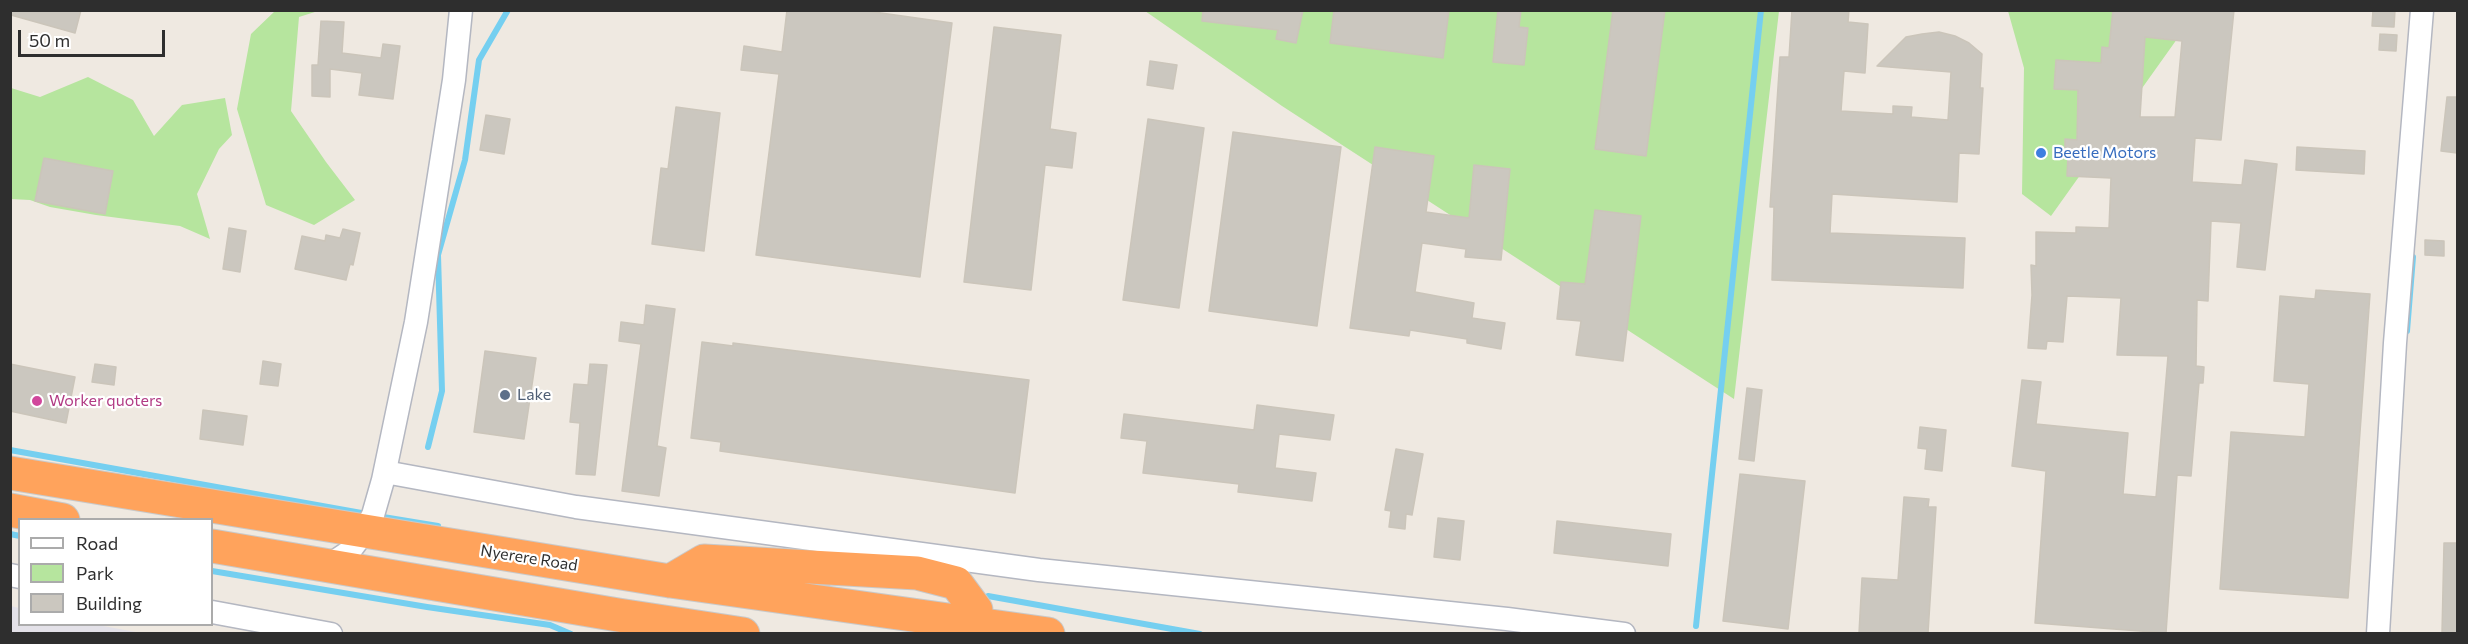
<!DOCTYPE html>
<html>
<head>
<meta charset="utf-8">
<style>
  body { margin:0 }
  #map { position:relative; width:2468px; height:644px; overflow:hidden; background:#efe9e1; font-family:Commissioner,sans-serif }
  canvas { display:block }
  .frame { position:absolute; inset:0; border:12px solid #2e2e2e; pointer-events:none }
  .legend { position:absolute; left:18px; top:518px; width:195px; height:108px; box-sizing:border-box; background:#fff; border:2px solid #ababab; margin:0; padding:8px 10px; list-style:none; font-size:18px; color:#2e2e2e }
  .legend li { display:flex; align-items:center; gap:12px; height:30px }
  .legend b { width:30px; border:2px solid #ababab }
  .scale { position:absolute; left:18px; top:30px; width:147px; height:27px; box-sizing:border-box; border:3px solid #2e2e2e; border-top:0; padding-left:8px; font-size:18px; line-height:21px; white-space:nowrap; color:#2e2e2e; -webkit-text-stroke:4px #fff; paint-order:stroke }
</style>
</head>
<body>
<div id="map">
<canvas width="2468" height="644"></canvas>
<div class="frame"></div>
<ul class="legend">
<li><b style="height:8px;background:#fff"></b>Road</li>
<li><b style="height:16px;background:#b6e59e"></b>Park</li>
<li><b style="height:16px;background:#cbc7bf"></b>Building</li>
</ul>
<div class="scale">50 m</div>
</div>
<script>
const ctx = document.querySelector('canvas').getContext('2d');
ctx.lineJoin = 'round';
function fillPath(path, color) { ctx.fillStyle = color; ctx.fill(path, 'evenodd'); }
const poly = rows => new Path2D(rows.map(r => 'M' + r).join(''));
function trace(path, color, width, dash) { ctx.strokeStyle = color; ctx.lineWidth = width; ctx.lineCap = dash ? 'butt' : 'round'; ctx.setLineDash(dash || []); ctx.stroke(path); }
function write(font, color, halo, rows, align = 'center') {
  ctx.font = font + ' Commissioner,sans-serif'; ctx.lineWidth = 4.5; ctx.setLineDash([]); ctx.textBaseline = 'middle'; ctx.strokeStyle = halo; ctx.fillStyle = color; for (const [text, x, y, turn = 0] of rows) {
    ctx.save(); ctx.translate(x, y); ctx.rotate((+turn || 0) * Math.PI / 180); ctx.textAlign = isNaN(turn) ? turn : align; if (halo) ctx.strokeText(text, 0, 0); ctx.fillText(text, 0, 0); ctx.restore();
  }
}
const industrial = poly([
  [11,606,19,608,20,624,98,625,141,633,11,633]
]);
const green = poly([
  [275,11,318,11,299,17,291,111,326,162,355,200,314,225,266,205,237,109,251,34],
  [1145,11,1779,11,1734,399,1282,106],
  [2008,11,2197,11,2051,216,2022,194,2024,68],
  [88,77,133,100,154,136,182,105,225,98,232,135,219,149,197,194,210,239,180,226,96,215,50,207,30,200,11,199,11,88,40,97]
]);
const stream = poly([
  [2407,331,2413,257],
  [428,447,442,391,438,255,465,160,479,60,508,10],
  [10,450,367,514],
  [377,516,438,526],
  [10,534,20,536],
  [212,571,427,607,550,625,571,634],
  [988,596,1200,634],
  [1696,626,1761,10]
]);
const building = poly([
  [12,10,81,10,75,33,11,15,12,10],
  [787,10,860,10,952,23,920,277,756,255,779,74,741,70,744,46,782,52,787,10],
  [1203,10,1303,10,1296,43,1276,39,1278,30,1202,21,1203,10],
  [1334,10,1449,10,1443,58,1330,43,1334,10],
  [1498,10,1521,10,1519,27,1528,28,1524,65,1493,62,1498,10],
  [1613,10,1665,10,1646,156,1595,149,1613,10],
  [1792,10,1849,10,1848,22,1868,24,1865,73,1844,71,1841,111,1893,114,1893,106,1912,107,1911,117,1948,120,1951,72,1877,66,1906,37,1922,34,1939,32,1955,36,1969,43,1982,54,1980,88,1983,88,1979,154,1959,153,1957,202,1832,194,1830,233,1965,238,1963,288,1772,280,1774,207,1770,207,1780,57,1789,57,1792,10],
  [2113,10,2234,10,2221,140,2195,138,2192,182,2242,185,2245,160,2277,164,2265,270,2237,267,2241,223,2211,221,2208,301,2197,300,2196,366,2204,367,2203,383,2199,383,2191,476,2177,475,2166,633,2035,623,2046,471,2012,466,2022,380,2041,382,2036,424,2128,433,2123,494,2156,497,2168,356,2117,355,2121,298,2067,296,2063,342,2047,341,2046,349,2028,348,2032,295,2031,265,2036,266,2036,232,2076,233,2076,227,2109,228,2111,178,2067,176,2068,155,2065,155,2065,139,2077,140,2078,90,2054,89,2056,60,2101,63,2102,47,2109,48,2113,10],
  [2145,37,2182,41,2175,117,2140,117,2145,37],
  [2373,10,2395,10,2394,27,2372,26,2373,10],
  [321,21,344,22,342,53,381,58,383,44,400,46,393,99,359,95,362,73,330,69,330,97,312,96,312,65,318,65,321,21],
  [994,27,1061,35,1050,129,1076,133,1072,168,1045,165,1031,290,964,282,994,27],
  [2380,34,2397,35,2396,51,2379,50,2380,34],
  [1150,61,1177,65,1173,89,1147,85,1150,61],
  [2447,97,2457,97,2457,153,2441,151,2447,97],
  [676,107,720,113,704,251,652,244,661,168,668,169,676,107],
  [486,115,510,119,504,154,480,150,486,115],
  [1148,119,1204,128,1179,308,1123,300,1148,119],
  [1233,132,1341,147,1317,326,1209,311,1233,132],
  [1375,147,1434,156,1426,212,1469,218,1474,165,1510,169,1501,260,1465,257,1466,249,1422,243,1415,292,1474,303,1472,318,1505,323,1501,349,1467,343,1467,339,1410,330,1409,336,1350,328,1375,147],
  [2297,147,2365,151,2364,174,2296,170,2297,147],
  [44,158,113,171,105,214,35,201,44,158],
  [1595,210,1641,216,1623,361,1576,355,1581,321,1557,319,1561,282,1585,284,1595,210],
  [229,228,246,231,240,272,223,269,229,228],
  [343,229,360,233,353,265,350,264,346,280,295,269,302,236,325,241,326,235,340,238,343,229],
  [2425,240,2444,241,2444,256,2425,255,2425,240],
  [2316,290,2370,294,2348,598,2220,589,2231,432,2305,437,2309,384,2274,381,2280,296,2315,299,2316,290],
  [646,305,675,309,657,446,666,448,659,496,622,491,641,344,619,341,621,322,644,325,646,305],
  [702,342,733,346,733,343,1029,380,1015,493,720,451,721,442,691,438,702,342],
  [485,351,536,358,524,439,474,432,485,351],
  [263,361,281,364,278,386,260,384,263,361],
  [10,364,75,377,66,423,10,411,10,364],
  [95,364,116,367,114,385,92,382,95,364],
  [590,364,607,365,595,475,576,474,580,423,570,422,574,384,588,385,590,364],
  [1747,388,1762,390,1754,461,1739,459,1747,388],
  [1257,405,1334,415,1330,440,1279,434,1275,468,1316,473,1312,501,1238,492,1239,484,1143,473,1147,441,1121,438,1124,414,1254,430,1257,405],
  [203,410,247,416,243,445,200,439,203,410],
  [1920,427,1946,430,1942,471,1925,469,1927,449,1918,448,1920,427],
  [1396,449,1423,454,1412,515,1406,514,1405,529,1389,527,1391,511,1385,510,1396,449],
  [1740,474,1805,481,1788,629,1723,621,1740,474],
  [1904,497,1929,499,1928,507,1936,507,1928,633,1859,633,1862,578,1898,580,1904,497],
  [1438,518,1464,521,1460,560,1434,557,1438,518],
  [1557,521,1671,534,1668,566,1554,553,1557,521],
  [2444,543,2457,543,2457,633,2442,633,2444,543]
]);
const minor = poly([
  [385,472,576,507,1039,570,1507,619,1624,634],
  [323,564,337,560,349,552,364,532,373,515,383,480,416,322,454,80,461,10],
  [10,575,20,577],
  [212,612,331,634],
  [2378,634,2395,343,2422,10]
]);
const highway = poly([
  [10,473,670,581,1048,634],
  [10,510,63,520],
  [212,546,618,615,743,634],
  [670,581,704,561,917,573,956,583,976,610,976,634]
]);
const markers = [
  [2041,153,6,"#3f7fe0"],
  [505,395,6,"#5c6f8a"],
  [37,401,6,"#d1479c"]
];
const shopNames = [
  ["Beetle Motors",2053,153]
];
const serviceNames = [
  ["Lake",517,395]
];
const hotelNames = [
  ["Worker quoters",49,401]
];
const streetNames = [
  ["Nyerere Road",529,558,9]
];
fillPath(industrial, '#e3e1e8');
fillPath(green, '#b6e59e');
trace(stream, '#75cff0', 6);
fillPath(building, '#cbc7bf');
trace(building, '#cbc5ba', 1.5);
trace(minor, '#b4b7c1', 25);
trace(highway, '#c9c9c9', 35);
trace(minor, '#fff', 22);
trace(highway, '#ffa35c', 33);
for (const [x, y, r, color] of markers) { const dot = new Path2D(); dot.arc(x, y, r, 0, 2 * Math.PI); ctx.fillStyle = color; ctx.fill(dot); trace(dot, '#fff', 2); }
write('16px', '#366cbe', '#fff', shopNames, 'left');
write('16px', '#4e5e75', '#fff', serviceNames, 'left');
write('16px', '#b23c85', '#fff', hotelNames, 'left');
write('16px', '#2e2e2e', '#fff', streetNames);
</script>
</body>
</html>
